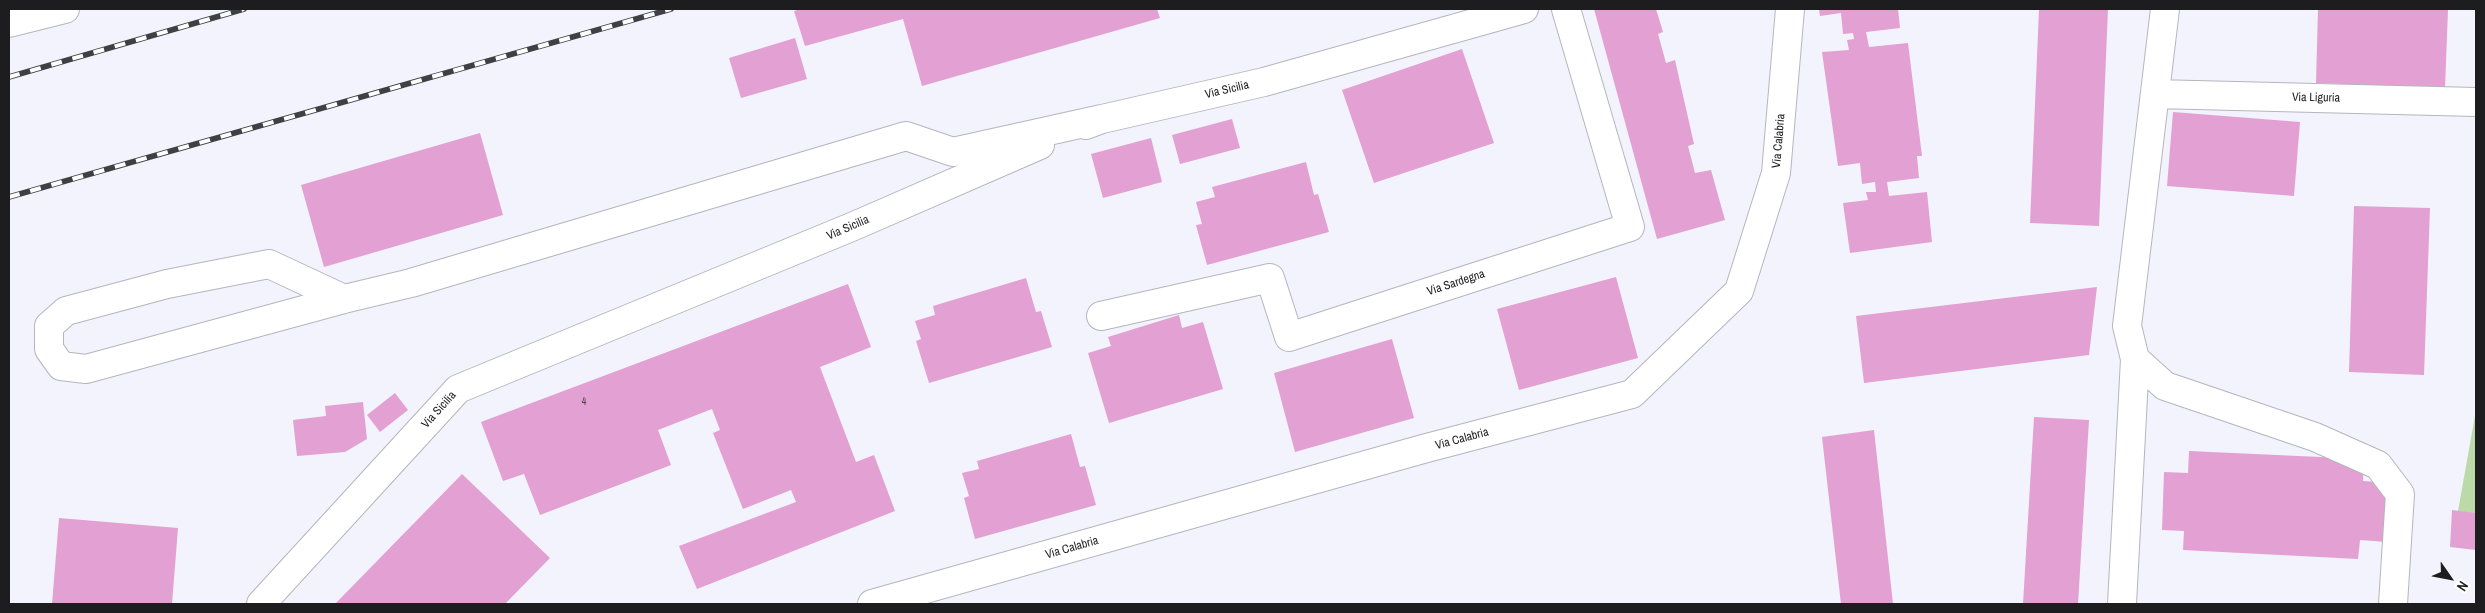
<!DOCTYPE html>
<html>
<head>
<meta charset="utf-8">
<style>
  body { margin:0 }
  #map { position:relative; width:2485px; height:613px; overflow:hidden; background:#f2f3fc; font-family:"Archivo Narrow",sans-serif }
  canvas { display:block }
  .frame { position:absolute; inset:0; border:10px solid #1d1d20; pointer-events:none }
  .north { position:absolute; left:2425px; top:553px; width:50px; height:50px; -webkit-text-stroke:4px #fff; paint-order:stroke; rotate:123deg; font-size:14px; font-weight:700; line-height:20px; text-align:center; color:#1d1d20 }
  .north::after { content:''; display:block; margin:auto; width:18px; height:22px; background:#1d1d20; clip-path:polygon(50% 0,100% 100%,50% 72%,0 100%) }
</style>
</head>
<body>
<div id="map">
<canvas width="2485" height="613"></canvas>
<div class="frame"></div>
<div class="north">N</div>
</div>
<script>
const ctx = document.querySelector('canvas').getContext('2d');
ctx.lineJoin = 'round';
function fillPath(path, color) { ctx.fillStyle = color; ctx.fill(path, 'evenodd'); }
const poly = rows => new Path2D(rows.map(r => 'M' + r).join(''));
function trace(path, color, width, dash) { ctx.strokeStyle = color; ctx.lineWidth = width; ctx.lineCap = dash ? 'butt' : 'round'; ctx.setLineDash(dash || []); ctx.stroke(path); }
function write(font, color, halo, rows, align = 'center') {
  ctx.font = font + ' "Archivo Narrow",sans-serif'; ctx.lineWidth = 5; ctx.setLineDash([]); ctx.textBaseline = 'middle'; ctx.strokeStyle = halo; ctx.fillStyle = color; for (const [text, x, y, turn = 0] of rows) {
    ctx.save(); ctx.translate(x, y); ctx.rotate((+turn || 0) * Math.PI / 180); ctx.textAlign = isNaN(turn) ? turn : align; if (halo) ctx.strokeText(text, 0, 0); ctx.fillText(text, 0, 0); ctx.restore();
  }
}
const green = poly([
  [2476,410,2476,515,2458,511]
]);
const building = poly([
  [801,9,1157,9,1160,18,922,86,903,19,805,46,794,11],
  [1594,9,1656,9,1663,32,1658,34,1666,63,1675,60,1694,144,1688,146,1695,173,1711,170,1725,220,1657,239],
  [1819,9,1898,9,1900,28,1866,32,1869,47,1908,43,1922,156,1917,156,1919,178,1887,182,1889,196,1927,192,1932,242,1850,253,1843,203,1868,200,1866,192,1876,192,1875,182,1862,184,1860,163,1838,166,1822,52,1849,50,1847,40,1854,39,1853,33,1843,34,1841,13,1820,16],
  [2039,9,2108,9,2099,226,2030,223],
  [2318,9,2448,10,2445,88,2316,83],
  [795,38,807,79,741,98,729,58],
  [1462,49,1494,143,1374,183,1342,90],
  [2173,112,2300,122,2294,196,2167,186],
  [1232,119,1240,148,1180,164,1172,135],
  [480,133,503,215,324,267,301,185],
  [1151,138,1162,182,1103,198,1091,154],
  [1306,162,1314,195,1318,194,1329,232,1207,265,1196,225,1202,224,1196,202,1215,197,1212,187],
  [2354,206,2430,208,2424,375,2349,372],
  [1616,277,1638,358,1519,390,1497,309],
  [1026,278,1036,312,1041,311,1052,347,929,383,916,341,921,339,915,321,935,315,933,306],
  [848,284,871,347,820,367,856,462,874,455,895,511,697,589,679,546,796,502,791,490,743,509,713,433,720,430,712,409,658,430,671,465,540,515,524,474,503,481,481,422],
  [2097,287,2089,355,1864,383,1856,316],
  [1179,315,1182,328,1203,322,1223,389,1109,423,1088,353,1111,346,1108,337],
  [1392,339,1414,418,1295,452,1274,373],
  [395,393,408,410,380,432,367,415],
  [363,402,367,439,345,452,297,456,293,420,326,416,325,406],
  [2034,417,2089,420,2078,604,2023,604],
  [1874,430,1893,604,1841,604,1822,437],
  [1071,434,1080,467,1085,466,1096,505,975,539,964,498,969,496,962,473,979,469,977,461],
  [2189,451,2364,459,2363,481,2390,483,2387,542,2360,540,2358,559,2183,550,2184,531,2162,530,2164,472,2188,473],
  [462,474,550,558,505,604,335,604],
  [2452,510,2476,513,2476,550,2450,547],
  [59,518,178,528,172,604,52,604]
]);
const street = poly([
  [2165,9,2127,326,2135,359,2165,386,2315,437,2378,465,2400,494,2393,604],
  [9,23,65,9],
  [2155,94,2476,102],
  [1086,125,1102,119,1264,82,1524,9],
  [344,299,269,264,167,284,66,311,49,326,49,349,61,366,86,369,344,299,411,283,906,136,953,152,1102,119],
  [1101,316,1270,278,1289,337,1630,227,1566,9],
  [261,604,458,389,854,226,1040,145],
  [872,604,1423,449,1632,394,1739,291,1776,173,1790,9],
  [2122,604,2135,359]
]);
const rail = poly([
  [9,77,244,9],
  [9,197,671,9]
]);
const numberNames = [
  ["4",584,402]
];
const streetNames = [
  ["Via Sicilia",1227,90,-13],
  ["Via Liguria",2316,98,1],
  ["Via Calabria",1779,141,-85],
  ["Via Sicilia",848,228,-23],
  ["Via Sardegna",1456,283,-18],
  ["Via Sicilia",439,410,-48],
  ["Via Calabria",1462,439,-15],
  ["Via Calabria",1072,548,-16]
];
fillPath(green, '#bbdaa8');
fillPath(building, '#e3a0d2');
trace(street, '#b5b5bd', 30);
trace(street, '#fff', 28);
trace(rail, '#3f4044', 5.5);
trace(rail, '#fff', 4, [11]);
write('10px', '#4e3e4c', null, numberNames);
write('12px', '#1d1d20', '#fff', streetNames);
</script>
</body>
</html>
